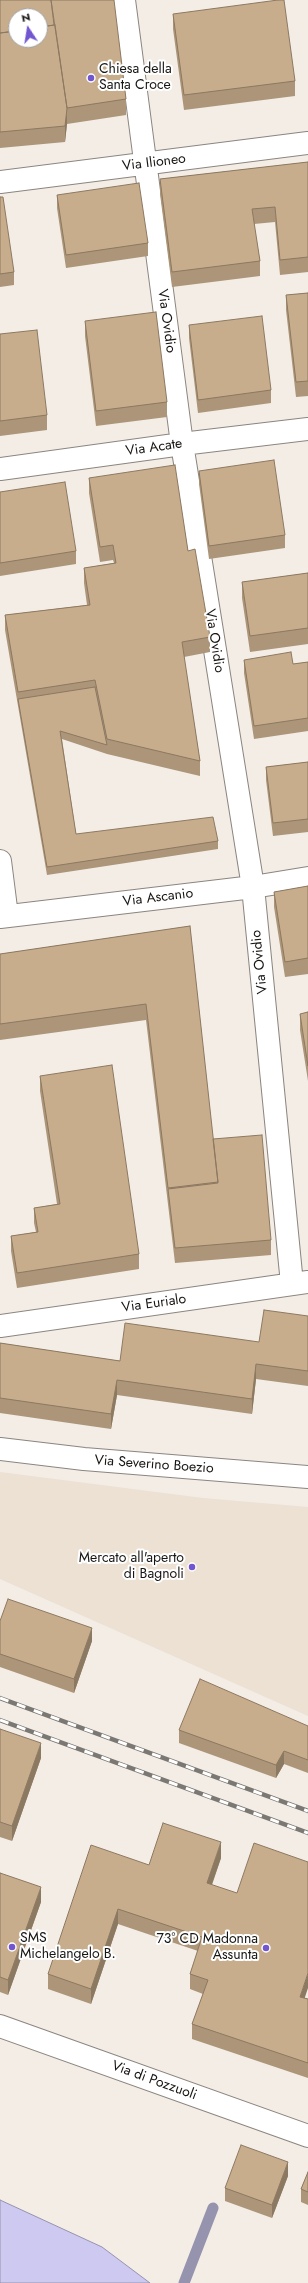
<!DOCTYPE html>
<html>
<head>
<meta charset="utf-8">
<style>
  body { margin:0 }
  #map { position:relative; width:308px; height:2283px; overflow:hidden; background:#f3ede6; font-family:Jost,sans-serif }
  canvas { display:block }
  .north { position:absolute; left:8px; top:8px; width:40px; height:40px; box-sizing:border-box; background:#fff; border:1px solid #a2a1a0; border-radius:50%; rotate:348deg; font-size:11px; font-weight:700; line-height:16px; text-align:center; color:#171512 }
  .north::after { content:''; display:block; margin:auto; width:14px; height:18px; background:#7156d0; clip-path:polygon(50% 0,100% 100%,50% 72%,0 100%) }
</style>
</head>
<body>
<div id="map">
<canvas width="308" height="2283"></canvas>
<div class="north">N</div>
</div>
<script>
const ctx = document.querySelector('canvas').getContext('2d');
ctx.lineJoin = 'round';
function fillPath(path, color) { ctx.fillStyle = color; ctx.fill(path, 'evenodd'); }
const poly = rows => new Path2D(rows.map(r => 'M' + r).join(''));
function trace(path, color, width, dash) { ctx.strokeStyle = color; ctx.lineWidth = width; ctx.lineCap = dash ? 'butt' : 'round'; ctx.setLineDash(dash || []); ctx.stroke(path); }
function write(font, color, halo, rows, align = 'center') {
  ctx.font = font + ' Jost,sans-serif'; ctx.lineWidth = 4; ctx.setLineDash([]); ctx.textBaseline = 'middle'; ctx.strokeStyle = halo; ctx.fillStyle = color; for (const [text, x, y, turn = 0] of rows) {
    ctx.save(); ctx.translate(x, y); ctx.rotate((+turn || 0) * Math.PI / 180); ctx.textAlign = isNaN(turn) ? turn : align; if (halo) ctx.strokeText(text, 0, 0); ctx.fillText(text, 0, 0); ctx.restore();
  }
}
const built = poly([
  [0,1472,203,1498,308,1507,308,1716,0,1579]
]);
const water = poly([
  [0,2200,102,2247,150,2283,0,2283,0,2200]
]);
const stream = poly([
  [184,2283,213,2208]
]);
const street = poly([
  [124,0,182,444,253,887,292,1284],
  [0,182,308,143],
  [0,469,182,444,308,429],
  [0,861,7,916],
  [0,917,253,887,308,878],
  [0,1326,308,1282],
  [0,1449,84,1459,308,1477]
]);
const secondary = poly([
  [0,2026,308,2136]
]);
const rail = poly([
  [0,1698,308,1811],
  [0,1720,308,1833]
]);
const wall = poly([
  [0,0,126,99,126,115,67,124,65,142,0,148],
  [173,14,295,81,295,96,184,110,173,29],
  [308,162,308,272,280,275,275,222,254,224,260,261,260,276,172,287,160,194,160,179],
  [57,195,148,243,148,256,66,268,57,208],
  [0,197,14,272,14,285,0,287],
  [308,293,308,396,296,397,286,310,286,295],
  [85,321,167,402,167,417,96,426,85,336],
  [189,325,271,390,271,403,198,413,189,338],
  [0,334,47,415,47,430,0,436],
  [199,471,285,535,285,548,209,559,199,484],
  [89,478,188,551,210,637,210,652,184,657,200,761,200,776,107,754,62,739,76,834,218,841,218,849,47,875,5,630,5,615,87,605,84,583,84,568,114,563,113,560,100,562,89,493],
  [0,492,76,551,76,564,0,576],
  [308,573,308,644,250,652,242,598,242,582],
  [244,660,293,664,308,662,308,731,254,739,244,673],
  [308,762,308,832,273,836,266,780,266,767],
  [308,886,308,974,285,977,274,907,274,892],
  [190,926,213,1139,271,1240,271,1255,175,1263,146,1020,0,1040,0,954],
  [308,1012,308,1081,300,1030,300,1014],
  [40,1076,139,1254,139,1269,17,1288,11,1251,11,1236,36,1232,34,1223,34,1208,57,1204,40,1091],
  [308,1316,308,1386,256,1379,252,1414,117,1395,111,1429,0,1413,0,1343,120,1361,259,1342],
  [0,1621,92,1641,74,1693,0,1667],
  [308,1726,308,1773,284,1764,276,1778,179,1743,179,1730],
  [0,1729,41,1758,12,1841,0,1837],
  [221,1858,212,1885,305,1998,308,1999,308,2078,192,2039,192,2024,203,1994,190,1989,190,1974,198,1951,118,1924,91,2004,48,1989,48,1974,149,1865],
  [0,1873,41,1902,8,1995,0,1992],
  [308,2172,308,2205,301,2202,301,2189],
  [288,2176,272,2218,225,2201,225,2188]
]);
const shadedWall = poly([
  [67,108,67,124,65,142,65,126],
  [256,1364,256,1379,252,1414,252,1399],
  [117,1380,117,1395,111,1429,111,1414],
  [92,1628,92,1641,74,1693,74,1679],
  [41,1743,41,1758,12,1841,12,1826],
  [284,1751,284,1764,276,1778,276,1765],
  [221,1842,221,1858,207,1898,207,1883],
  [41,1887,41,1902,8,1995,8,1980],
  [118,1909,118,1924,91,2004,91,1989],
  [308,1973,308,1988,300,2012,300,1997],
  [288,2162,288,2176,272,2218,272,2205]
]);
const building = poly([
  [0,0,51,0,54,25,40,27,40,16,16,16,16,31,0,33,0,0],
  [51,0,114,0,126,99,67,108,51,0],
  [278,0,284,0,295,81,184,95,173,14,278,0],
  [55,25,67,108,65,126,0,132,0,33,16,31,16,40,40,40,40,27,55,25],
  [308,162,308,257,280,260,275,207,252,209,260,261,172,272,160,179,308,162],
  [139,183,148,243,66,255,57,195,139,183],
  [0,197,3,197,14,272,0,274,0,197],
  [308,293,308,381,296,382,286,295,308,293],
  [156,312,167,402,96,411,85,321,156,312],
  [262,316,271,390,198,400,189,325,262,316],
  [37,330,47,415,0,421,0,334,37,330],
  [274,460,285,535,209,546,199,471,274,460],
  [175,465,188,551,195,549,210,637,182,642,200,761,107,739,95,680,18,692,5,615,90,605,84,568,116,563,113,545,100,547,89,478,175,465],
  [65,482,76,551,0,563,0,492,65,482],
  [308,573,308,628,250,636,242,582,308,573],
  [291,652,293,664,308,662,308,718,254,726,244,660,291,652],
  [95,687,107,745,60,731,76,834,213,817,218,841,47,867,18,699,95,687],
  [308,762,308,819,273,823,266,767,308,762],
  [308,886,308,958,285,962,274,892,308,886],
  [190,926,218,1182,168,1188,146,1004,0,1024,0,954,190,926],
  [308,1012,308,1066,300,1014,308,1012],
  [112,1065,139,1254,17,1273,11,1236,38,1232,34,1208,60,1204,40,1076,112,1065],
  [262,1135,271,1240,175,1248,168,1189,218,1183,213,1139,262,1135],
  [264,1310,308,1316,308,1371,256,1364,252,1399,117,1380,111,1414,0,1398,0,1343,120,1361,125,1323,259,1342,264,1310],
  [8,1599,92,1628,74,1679,0,1654,0,1621,8,1599],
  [200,1679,308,1726,308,1760,284,1751,276,1765,179,1730,200,1679],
  [0,1729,41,1743,12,1826,0,1822,0,1729],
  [163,1823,221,1842,207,1883,237,1893,254,1843,308,1862,308,1973,300,1997,308,1999,308,2063,192,2024,208,1980,190,1974,202,1937,118,1909,91,1989,48,1974,91,1845,149,1865,163,1823],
  [0,1873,41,1887,8,1980,0,1977,0,1873],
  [241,2145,288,2162,272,2205,225,2188,241,2145],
  [308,2172,308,2192,301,2189,308,2172]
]);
const markers = [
  [91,78,4,"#7156d0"],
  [192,1567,4,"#7156d0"],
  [12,1947,4,"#7156d0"],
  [266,1948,4,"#7156d0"]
];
const poiNames = [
  ["Chiesa della",99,70],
  ["Santa Croce",99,86],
  ["Mercato all'aperto",184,1559,"right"],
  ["di Bagnoli",184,1575,"right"],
  ["SMS",20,1939],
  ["Michelangelo B.",20,1955],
  ["73° CD Madonna",258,1940,"right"],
  ["Assunta",258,1956,"right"]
];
const streetNames = [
  ["Via Ilioneo",154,163,-7],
  ["Via Ovidio",166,321,82],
  ["Via Acate",154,448,-8],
  ["Via Ovidio",214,641,81],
  ["Via Ascanio",158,898,-7],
  ["Via Ovidio",260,962,-96],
  ["Via Eurialo",154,1304,-8],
  ["Via Severino Boezio",154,1465,4],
  ["Via di Pozzuoli",154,2081,20]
];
fillPath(built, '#ece1d3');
fillPath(water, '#cdc9f1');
trace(water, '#9693ae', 1);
trace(stream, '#9693ae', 11);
trace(street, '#8b857f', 24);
trace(secondary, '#8b857f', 24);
trace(street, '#fff', 22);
trace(secondary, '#fff', 22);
trace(rail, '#7b7772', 4.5);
trace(rail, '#fff', 3, [9]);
fillPath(wall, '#ac9578');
fillPath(shadedWall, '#8c7962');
fillPath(building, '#c8ad8c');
trace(building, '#8c7962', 1);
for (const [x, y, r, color] of markers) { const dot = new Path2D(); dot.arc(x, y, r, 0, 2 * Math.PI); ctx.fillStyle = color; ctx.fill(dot); trace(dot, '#fff', 1.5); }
write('14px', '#171512', '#fff', poiNames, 'left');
write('14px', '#171512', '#fff', streetNames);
</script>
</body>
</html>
